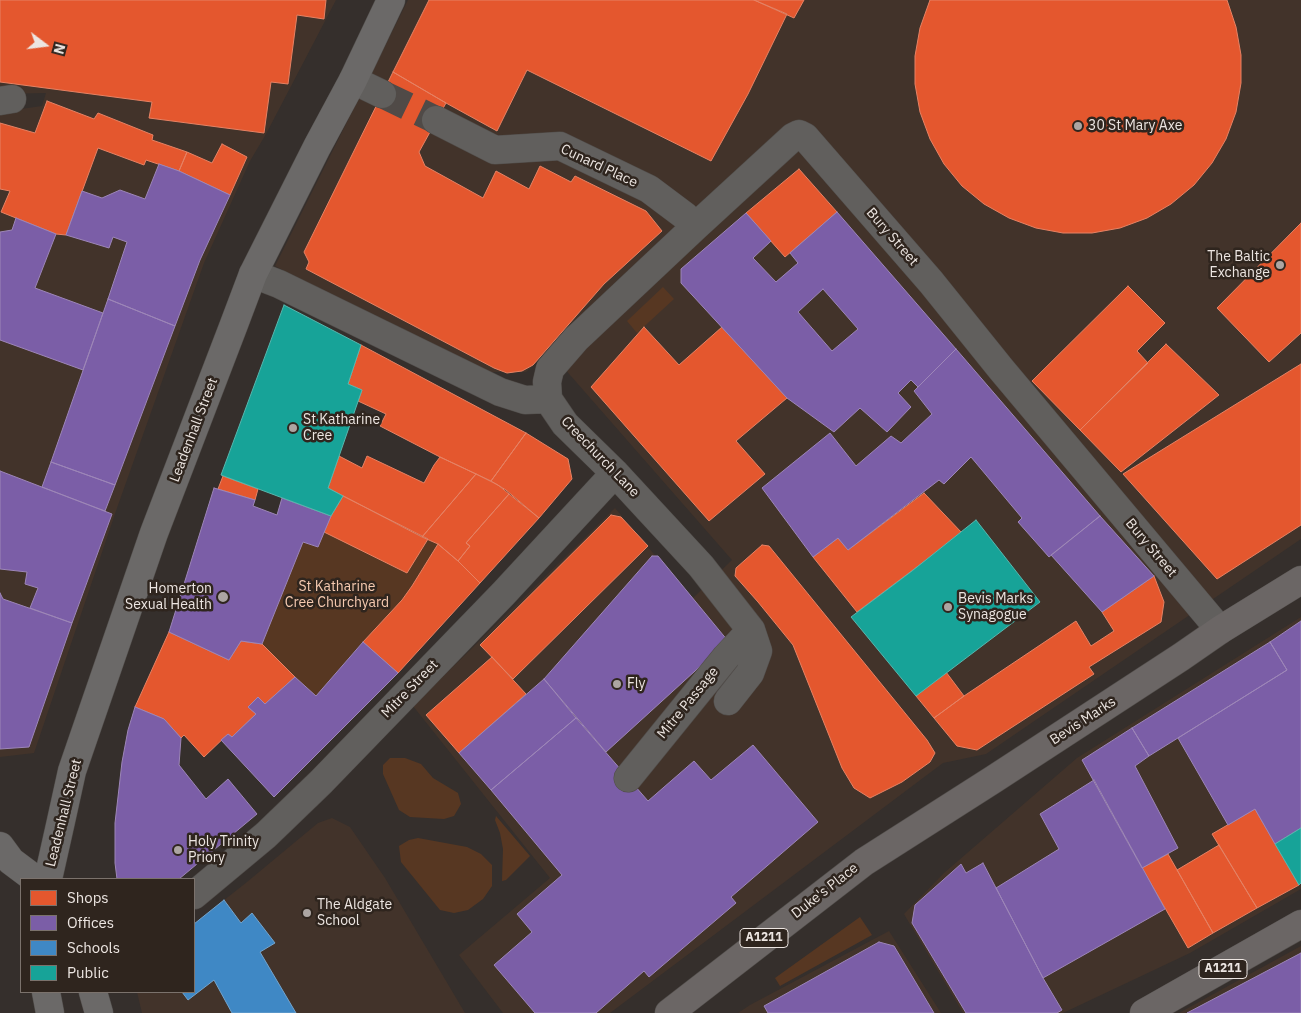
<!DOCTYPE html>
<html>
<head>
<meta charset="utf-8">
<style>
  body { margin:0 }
  #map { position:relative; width:1301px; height:1013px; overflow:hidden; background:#352f2c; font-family:"IBM Plex Sans",sans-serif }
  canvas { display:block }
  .legend { position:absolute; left:20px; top:878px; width:175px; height:115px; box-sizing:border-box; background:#2f251e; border:1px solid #7b726c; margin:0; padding:6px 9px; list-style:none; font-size:15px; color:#ece5e1 }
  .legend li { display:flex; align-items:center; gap:10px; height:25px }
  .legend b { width:25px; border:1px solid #7b726c }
  .north { position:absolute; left:20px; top:20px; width:50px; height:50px; -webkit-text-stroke:4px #2f251e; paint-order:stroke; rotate:105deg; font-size:14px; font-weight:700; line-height:20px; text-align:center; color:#ece5e1 }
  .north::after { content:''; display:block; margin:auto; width:18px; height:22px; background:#ece5e1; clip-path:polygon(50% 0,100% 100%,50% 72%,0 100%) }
</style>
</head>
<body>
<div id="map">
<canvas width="1301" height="1013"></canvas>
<ul class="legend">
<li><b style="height:14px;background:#e4572e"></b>Shops</li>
<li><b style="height:14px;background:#7b5ea7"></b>Offices</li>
<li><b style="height:14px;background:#3f88c5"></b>Schools</li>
<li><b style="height:14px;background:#17a398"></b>Public</li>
</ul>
<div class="north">N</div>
</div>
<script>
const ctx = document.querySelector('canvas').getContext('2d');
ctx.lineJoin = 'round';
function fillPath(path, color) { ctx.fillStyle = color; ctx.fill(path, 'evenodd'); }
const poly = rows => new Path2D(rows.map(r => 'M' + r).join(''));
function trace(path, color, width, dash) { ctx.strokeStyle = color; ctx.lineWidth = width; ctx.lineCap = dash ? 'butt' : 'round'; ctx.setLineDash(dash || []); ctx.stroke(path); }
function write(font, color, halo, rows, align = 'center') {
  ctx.font = font + ' "IBM Plex Sans",sans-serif'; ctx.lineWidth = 5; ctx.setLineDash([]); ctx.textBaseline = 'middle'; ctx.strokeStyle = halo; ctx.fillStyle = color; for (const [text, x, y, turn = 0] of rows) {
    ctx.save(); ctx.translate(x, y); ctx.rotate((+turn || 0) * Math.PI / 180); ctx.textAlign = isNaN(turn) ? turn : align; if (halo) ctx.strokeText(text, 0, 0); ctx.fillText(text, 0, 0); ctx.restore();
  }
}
const built = poly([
  [0,0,336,0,266,134,250,161,204,263,117,508,34,753,0,757,0,112,42,106,46,93,0,94],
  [408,0,1301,0,1301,539,986,754,943,763,610,1013,503,1013,459,955,550,878,413,706,615,508,692,599,732,560,549,351,526,372,481,372,275,266],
  [1301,617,1301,889,1190,953,1063,1013,963,1013,904,914,944,873,1077,758],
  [332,818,350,827,385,878,465,1013,142,1013,137,992,194,992,194,924,247,882,318,823],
  [889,931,941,1013,738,1013,750,1005],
  [1301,946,1301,1013,1179,1013]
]);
const green = poly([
  [663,287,674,299,637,333,627,321],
  [324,532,428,539,438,544,412,586,402,600,359,646,316,696,295,677,262,644,303,542,318,547],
  [390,758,405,758,421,764,433,778,458,793,461,804,454,816,444,819,410,817,399,810,383,774,383,765],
  [496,816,530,856,506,880,502,881,503,849,500,833,495,820],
  [418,838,467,847,481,854,492,865,492,886,483,899,468,910,454,913,440,910,401,862,399,846,409,840],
  [860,917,872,935,780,986,775,978]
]);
const shops = poly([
  [0,0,326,0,324,19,297,15,288,84,271,82,264,133,149,118,152,102,0,82,0,0],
  [429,0,754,0,787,14,748,94,711,161,527,70,497,131,446,103,393,72,429,0],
  [754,0,804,0,794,18,754,0],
  [930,0,1227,0,1236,27,1241,55,1241,83,1236,112,1226,139,1212,163,1194,185,1171,204,1147,218,1120,228,1092,233,1063,233,1036,228,1009,218,984,204,962,186,944,164,930,139,920,112,915,84,915,56,920,28,930,0],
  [393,72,446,103,419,152,425,166,483,198,496,171,529,189,540,166,571,182,575,176,646,211,662,231,604,284,533,365,522,371,507,373,494,368,306,269,309,262,304,252,393,72],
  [47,101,94,119,98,113,153,135,152,140,187,152,179,171,146,160,144,165,98,148,66,235,56,234,1,212,10,191,0,189,0,123,35,133,47,101],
  [222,144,247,157,230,195,179,171,187,152,212,163,222,144],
  [799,169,837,212,785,257,746,213,799,169],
  [1301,223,1301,333,1269,362,1217,308,1301,223],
  [1128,286,1165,323,1137,351,1148,363,1080,430,1032,381,1128,286],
  [644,327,679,365,722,327,787,398,736,441,765,474,709,521,591,387,644,327],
  [1166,344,1219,395,1121,472,1080,430,1166,344],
  [361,345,526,433,491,481,440,457,380,426,386,414,358,401,362,390,348,384,361,345],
  [1301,364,1301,525,1217,579,1123,474,1301,364],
  [526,433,568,459,572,479,539,518,506,490,491,481,526,433],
  [339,456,362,468,367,456,424,483,434,465,440,457,476,474,422,537,328,488,339,456],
  [476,474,498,485,509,494,466,543,470,546,458,561,438,544,422,537,476,474],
  [223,476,258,489,255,500,218,489,223,476],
  [924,493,962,533,857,612,813,557,838,538,848,550,924,493],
  [509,494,539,518,480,583,458,561,470,546,466,543,509,494],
  [343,496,428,539,407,573,324,532,331,516,343,496],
  [611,515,621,517,648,546,513,679,480,645,611,515],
  [438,544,458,561,480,583,398,673,363,642,402,600,412,586,438,544],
  [762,545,769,546,927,740,935,753,930,762,902,782,870,798,854,788,842,768,793,645,758,602,735,576,736,568,762,545],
  [1154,576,1164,602,1161,622,1089,667,1094,674,977,750,957,746,934,718,964,696,1076,621,1091,646,1114,631,1102,612,1154,576],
  [169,632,229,660,241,641,262,644,295,677,265,704,258,697,248,707,256,714,232,737,228,734,204,757,184,735,181,738,164,719,135,707,169,632],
  [492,657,526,694,459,753,426,715,492,657],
  [946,672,964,696,934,718,916,696,946,672],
  [1255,809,1299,885,1257,908,1212,834,1255,809],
  [1219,845,1257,908,1213,933,1177,870,1219,845],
  [1168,854,1213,933,1188,948,1142,868,1168,854]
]);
const offices = poly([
  [159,164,179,171,230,195,200,260,175,326,108,299,127,242,113,237,109,248,66,235,82,191,102,198,120,190,145,199,159,164],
  [837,212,956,349,918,387,911,380,898,393,911,407,887,432,860,408,834,432,787,398,681,283,681,269,746,213,771,241,753,258,776,282,798,263,790,253,837,212],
  [823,289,858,329,832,351,798,312,823,289],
  [16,218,56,234,35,288,103,313,83,370,0,340,0,232,12,230,16,218],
  [108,299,175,326,115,485,51,462,108,299],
  [956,349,1100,516,1049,557,1018,522,1022,518,971,457,944,484,939,480,848,550,838,538,813,557,762,488,830,433,856,466,891,436,901,443,932,414,914,391,956,349],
  [51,462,115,485,105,511,42,487,51,462],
  [0,471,112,514,72,623,30,608,38,588,25,584,27,572,0,569,0,471],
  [214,488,255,500,253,506,277,515,282,498,331,516,318,547,303,542,262,644,241,641,229,660,169,632,214,488],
  [1100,516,1154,576,1102,612,1051,555,1100,516],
  [652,556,658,556,728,641,606,752,544,679,652,556],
  [0,593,3,599,72,623,29,747,0,749,0,593],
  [1301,621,1301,828,1275,844,1255,809,1228,825,1178,738,1287,670,1270,642,1301,621],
  [363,642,398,673,274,797,221,740,228,734,232,737,256,714,248,707,258,697,265,704,295,677,316,696,363,642],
  [1270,642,1287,670,1149,756,1132,728,1270,642],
  [544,679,576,718,491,790,459,753,544,679],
  [135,707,164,719,181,738,179,765,206,799,228,779,257,814,179,879,117,879,115,863,115,823,122,762,128,730,135,707],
  [576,718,648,801,694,761,711,780,753,745,818,822,731,897,736,903,649,977,644,971,596,1013,535,1013,494,965,532,932,517,914,562,875,491,790,576,718],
  [1132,728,1149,756,1135,766,1178,848,1142,868,1082,760,1132,728],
  [1094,780,1165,909,1043,978,996,888,1059,849,1040,814,1094,780],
  [983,863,1043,978,1062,1010,1057,1013,966,1013,912,923,915,905,961,864,966,873,983,863],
  [879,942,894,946,934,1013,768,1013,764,1006,879,942],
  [1301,953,1301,1013,1187,1013,1301,953]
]);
const schools = poly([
  [224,900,241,923,252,913,275,943,260,952,296,1013,232,1013,214,980,188,1000,182,992,194,992,194,924,224,900]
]);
const public = poly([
  [284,305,361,345,348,384,362,390,328,488,343,496,331,516,221,475,284,305],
  [976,520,1040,602,916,696,851,617,912,571,976,520],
  [1301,828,1301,883,1299,885,1275,844,1301,828]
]);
const streetTunnel = poly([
  [382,94,436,120]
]);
const street = poly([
  [353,80,382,94],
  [0,101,12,99],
  [436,120,495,150,560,146,649,189,685,216,695,227],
  [253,274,279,284,500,392,525,400,548,399],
  [548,399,547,382,550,369,576,339,695,227,793,137,799,134,805,137,931,282,1001,369,1220,630],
  [548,399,565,424,615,473,701,566,751,630,758,651,750,673,728,701],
  [628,778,726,657,751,630],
  [194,895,266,835,321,782,503,594,615,473]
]);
const secondary = poly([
  [0,846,11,861,35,879],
  [48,879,61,821,72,771,154,533,233,327,253,274,317,147,353,80,391,0],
  [46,992,50,1013],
  [93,992,99,1013]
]);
const primary = poly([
  [669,1013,864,862,994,779,1181,657,1220,630,1301,580],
  [1144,1013,1301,924]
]);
const markers = [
  [1078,126,5,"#aca5a2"],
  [1280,265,5,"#aca5a2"],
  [293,428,5,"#aca5a2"],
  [223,597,6,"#aca5a2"],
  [948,607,5,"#aca5a2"],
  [617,684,5,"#aca5a2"],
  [178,850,5,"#aca5a2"],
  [307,913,5,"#aca5a2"]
];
const shields = [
  [764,938,48],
  [1223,969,48]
];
const shieldNames = [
  ["A1211",764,938],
  ["A1211",1223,969]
];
const poiNames = [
  ["30 St Mary Axe",1088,126],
  ["The Baltic",1270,257,"right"],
  ["Exchange",1270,273,"right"],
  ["St Katharine",303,420],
  ["Cree",303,436],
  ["Homerton",212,589,"right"],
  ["Sexual Health",212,605,"right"],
  ["Bevis Marks",958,599],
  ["Synagogue",958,615],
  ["Fly",627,684],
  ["Holy Trinity",188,842],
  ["Priory",188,858],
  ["The Aldgate",317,905],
  ["School",317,921]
];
const streetNames = [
  ["Cunard Place",599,166,25],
  ["Bury Street",892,237,49],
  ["Leadenhall Street",194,430,-69],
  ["Creechurch Lane",600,457,46],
  ["Bury Street",1151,548,50],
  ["Mitre Street",410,689,-46],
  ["Mitre Passage",688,703,-51],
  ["Bevis Marks",1083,721,-33],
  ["Leadenhall Street",64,813,-76],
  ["Duke's Place",825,891,-38]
];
const parkNames = [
  ["St Katharine",337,587],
  ["Cree Churchyard",337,603]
];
fillPath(built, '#42332a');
fillPath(green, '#573722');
fillPath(shops, '#e4572e');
trace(shops, '#e68264', 1);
fillPath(offices, '#7b5ea7');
trace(offices, '#9d86b8', 1);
fillPath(schools, '#3f88c5');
trace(schools, '#73a4cd', 1);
fillPath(public, '#17a398');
trace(public, '#57b7ae', 1);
trace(streetTunnel, '#504a47', 28, [28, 14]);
trace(street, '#514d4a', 29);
trace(secondary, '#514d4a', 29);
trace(primary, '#514d4a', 29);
trace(street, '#615f5d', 28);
trace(secondary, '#6b6968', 28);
trace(primary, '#6b6665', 28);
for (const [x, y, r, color] of markers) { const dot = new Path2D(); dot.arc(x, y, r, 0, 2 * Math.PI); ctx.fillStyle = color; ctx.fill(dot); trace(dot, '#2f251e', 2); }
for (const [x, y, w] of shields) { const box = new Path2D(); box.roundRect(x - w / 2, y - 9.5, w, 19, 4); ctx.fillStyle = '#2f251e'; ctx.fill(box); trace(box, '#ece5e1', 1); }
write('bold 12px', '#ece5e1', null, shieldNames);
write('14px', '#ece5e1', '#2f251e', poiNames, 'left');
write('14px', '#ece5e1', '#2f251e', streetNames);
write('14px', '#f6cab0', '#2f251e', parkNames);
</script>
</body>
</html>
